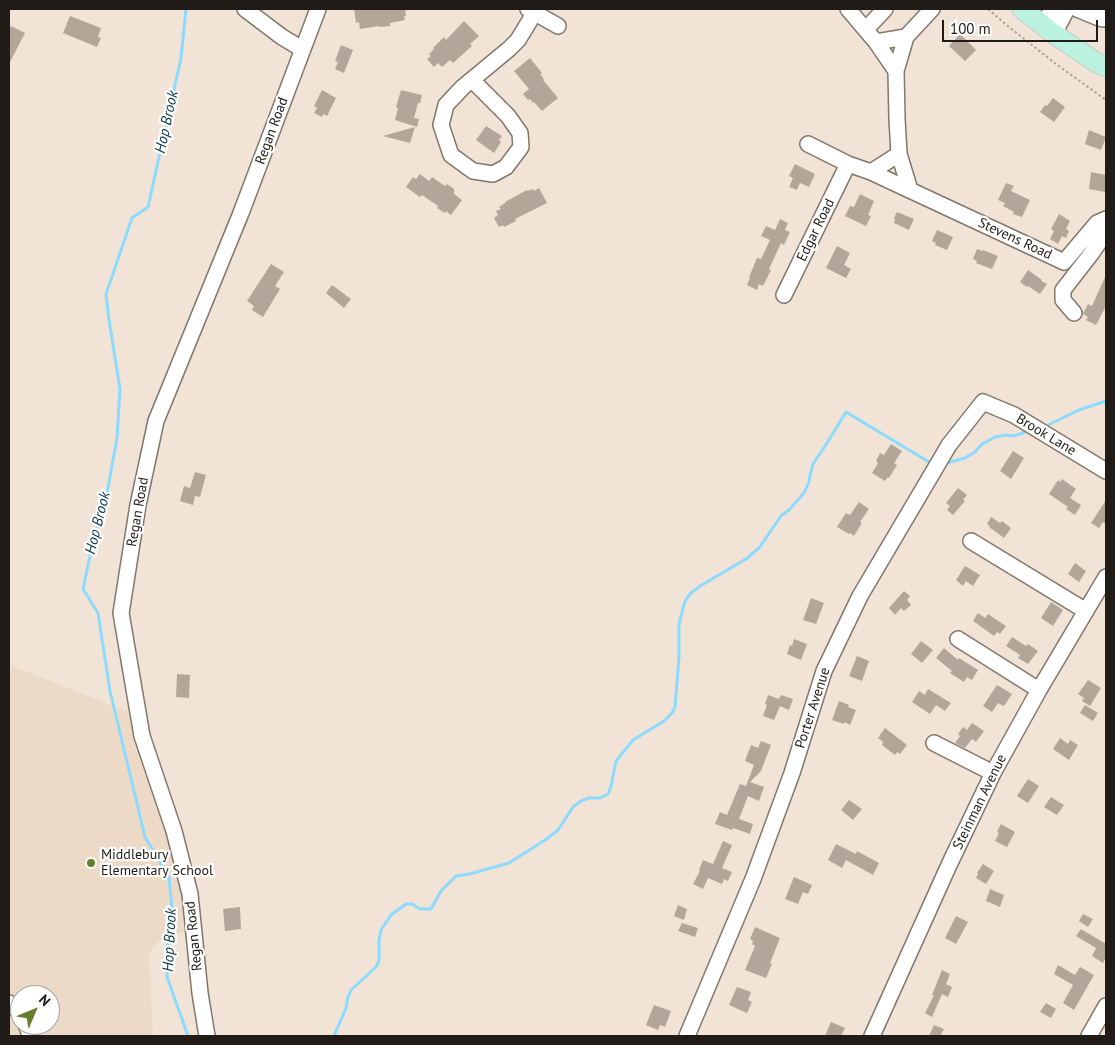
<!DOCTYPE html>
<html>
<head>
<meta charset="utf-8">
<style>
  body { margin:0 }
  #map { position:relative; width:1115px; height:1045px; overflow:hidden; background:#f1e4d7; font-family:"PT Sans",sans-serif }
  canvas { display:block }
  .frame { position:absolute; inset:0; border:10px solid #201b16; pointer-events:none }
  .north { position:absolute; left:10px; top:985px; width:50px; height:50px; box-sizing:border-box; background:#fff; border:1px solid #a6a4a2; border-radius:50%; rotate:45deg; font-size:14px; font-weight:700; line-height:20px; text-align:center; color:#201b16 }
  .north::after { content:''; display:block; margin:auto; width:18px; height:22px; background:#687e2f; clip-path:polygon(50% 0,100% 100%,50% 72%,0 100%) }
  .scale { position:absolute; left:942px; top:20px; width:156px; height:22px; box-sizing:border-box; border:2px solid #201b16; border-top:0; padding-left:6px; font-size:15px; line-height:18px; white-space:nowrap; color:#201b16; -webkit-text-stroke:4px #fff; paint-order:stroke }
</style>
</head>
<body>
<div id="map">
<canvas width="1115" height="1045"></canvas>
<div class="frame"></div>
<div class="north">N</div>
<div class="scale">100 m</div>
</div>
<script>
const ctx = document.querySelector('canvas').getContext('2d');
ctx.lineJoin = 'round';
function fillPath(path, color) { ctx.fillStyle = color; ctx.fill(path, 'evenodd'); }
const poly = rows => new Path2D(rows.map(r => 'M' + r).join(''));
function trace(path, color, width, dash) { ctx.strokeStyle = color; ctx.lineWidth = width; ctx.lineCap = dash ? 'butt' : 'round'; ctx.setLineDash(dash || []); ctx.stroke(path); }
function write(font, color, halo, rows, align = 'center') {
  ctx.font = font + ' "PT Sans",sans-serif'; ctx.lineWidth = 4.5; ctx.setLineDash([]); ctx.textBaseline = 'middle'; ctx.strokeStyle = halo; ctx.fillStyle = color; for (const [text, x, y, turn = 0] of rows) {
    ctx.save(); ctx.translate(x, y); ctx.rotate((+turn || 0) * Math.PI / 180); ctx.textAlign = isNaN(turn) ? turn : align; if (halo) ctx.strokeText(text, 0, 0); ctx.fillText(text, 0, 0); ctx.restore();
  }
}
const built = poly([
  [12,666,131,713,144,767,167,832,181,894,184,932,163,939,154,945,149,954,153,1036,9,1036,9,671],
  [20,995,50,995,50,1025,20,1025]
]);
const stream = poly([
  [186,9,181,58,148,207,132,218,106,294,109,320,120,389,117,438,104,510,95,532,83,589,98,613,110,691,145,837,156,855,169,878,173,919,167,948,167,977,188,1036],
  [1046,426,1079,410,1106,401],
  [947,463,965,458,975,452,982,444,995,437,1006,435,1014,436,1026,432],
  [334,1036,346,1008,348,997,351,990,376,967,379,961,379,940,381,930,391,915,406,904,412,904,420,909,431,909,441,891,456,876,469,874,509,863,545,840,558,830,573,807,581,801,589,798,600,798,608,794,611,786,616,761,633,740,664,721,672,713,675,707,679,657,679,624,685,601,691,593,700,586,746,559,759,548,781,516,789,510,804,493,809,482,810,475,813,464,827,443,846,412,929,462]
]);
const building = poly([
  [354,9,405,9,406,16,404,16,405,20,390,23,390,26,379,27,379,26,360,29,359,22,356,23],
  [70,16,101,28,98,37,101,38,97,47,63,33],
  [464,21,479,36,470,44,472,46,453,63,450,60,442,67,438,63,434,67,427,59,431,56,429,54,434,49,433,48,444,37,446,40],
  [11,26,25,33,9,64,9,32],
  [960,34,976,50,965,61,949,46],
  [341,45,353,50,344,73,335,69,338,62,335,61],
  [530,58,542,73,540,74,544,79,543,80,558,98,542,111,534,102,533,103,530,99,528,100,523,94,529,89,514,71],
  [322,90,336,98,327,116,323,114,322,117,314,113,317,108,314,106],
  [401,90,422,95,420,103,418,103,414,118,419,119,417,127,395,120,398,108,396,107],
  [1053,98,1065,107,1054,122,1040,112,1045,105,1047,106],
  [486,126,502,136,499,140,501,142,494,153,476,140],
  [415,127,410,143,383,136],
  [1089,130,1106,137,1101,150,1085,144],
  [795,164,815,174,809,187,800,183,797,190,789,187,793,178,789,176],
  [1091,172,1106,175,1105,192,1089,189],
  [420,174,429,181,432,177,445,186,447,184,454,189,454,194,462,200,451,215,446,211,445,213,437,208,438,206,422,195,420,197,406,187,413,177,416,179],
  [1006,183,1014,186,1011,191,1030,200,1022,217,1013,214,1014,212,1003,206,1005,203,998,200],
  [539,188,547,203,515,219,516,221,504,227,503,225,499,227,494,218,498,215,496,211,501,209,499,207,505,203,505,202,527,190,527,191,533,189,534,191],
  [860,194,874,201,868,215,871,216,866,226,845,216,850,206,854,207],
  [897,212,914,219,909,230,894,223,895,220,894,218],
  [1059,214,1070,221,1066,229,1069,231,1066,238,1062,236,1058,244,1050,239,1054,231,1051,229],
  [780,219,788,223,785,230,790,232,784,245,781,243,769,269,771,270,763,286,759,284,757,290,747,285,750,278,749,277,757,258,761,259,770,240,761,236,766,226,775,230],
  [937,230,953,237,947,250,935,245,936,243,932,241],
  [837,246,850,253,844,265,851,269,846,278,826,268],
  [977,249,982,251,983,250,998,256,992,269,976,263,977,261,973,259],
  [271,264,284,272,275,286,280,289,263,317,252,310,254,306,247,301],
  [1028,270,1042,280,1041,281,1047,284,1040,294,1028,286,1027,287,1020,282],
  [1106,275,1106,306,1096,325,1086,320,1088,317,1083,314,1088,304,1092,306],
  [332,285,351,299,344,308,326,293],
  [891,444,902,451,894,463,897,465,889,478,888,477,885,481,872,473,878,463,876,461,880,453,884,455],
  [1013,451,1024,458,1011,479,1000,471],
  [195,472,206,475,200,497,195,496,193,505,180,501,184,486,190,488],
  [1062,479,1076,489,1070,498,1081,505,1075,515,1066,509,1068,507,1049,494,1058,480,1060,482],
  [958,488,967,495,963,500,965,501,953,515,947,510,950,506,946,503],
  [1106,500,1106,524,1103,522,1099,528,1091,523],
  [859,502,869,509,860,522,862,523,854,536,850,533,849,534,837,527,846,513,850,515],
  [991,517,1000,523,1002,521,1011,528,1004,538,989,527,990,526,987,524],
  [1075,563,1086,571,1079,582,1068,574],
  [965,566,980,575,973,586,966,581,963,586,956,580],
  [904,591,910,596,907,600,911,605,904,611,901,608,895,615,889,608],
  [811,598,824,603,816,624,803,620],
  [1051,602,1063,610,1053,626,1041,618],
  [978,613,985,618,988,614,1006,626,1000,634,997,632,994,636,973,621],
  [1012,637,1026,646,1028,644,1038,651,1028,664,1018,658,1020,655,1006,646],
  [794,639,807,644,801,660,787,654,790,645,792,646],
  [921,641,933,650,922,663,911,654],
  [944,648,958,660,959,658,978,670,972,680,967,677,964,682,950,673,952,671,936,658],
  [857,656,869,661,862,681,849,676],
  [177,674,190,675,189,698,176,697],
  [1088,680,1101,688,1090,706,1082,701,1084,698,1078,694],
  [997,685,1012,694,1004,706,998,703,992,712,983,706],
  [928,689,951,703,945,711,936,705,930,714,912,702,919,691,925,695],
  [768,695,779,699,781,695,793,699,789,710,780,706,774,720,763,716,767,705,765,704],
  [839,701,849,705,848,707,856,710,850,725,845,722,844,724,832,720],
  [1085,705,1098,713,1093,721,1080,713],
  [972,723,984,731,976,742,972,739,965,748,955,743,960,736,958,734,963,727,967,730],
  [885,728,907,745,900,754,897,752,895,755,882,745,883,742,878,738],
  [1060,738,1068,744,1070,740,1078,745,1069,760,1053,749],
  [761,741,771,745,761,771,750,782,764,787,759,801,748,796,739,819,753,824,750,834,733,828,732,830,715,824,720,812,727,815,740,784,746,786,754,765,745,761,751,745,758,748],
  [1028,779,1039,786,1028,803,1017,796],
  [1051,797,1064,805,1057,815,1044,807],
  [849,800,862,809,853,820,841,810],
  [1001,824,1015,832,1007,847,995,841,999,833,997,832],
  [723,841,732,845,722,868,732,872,728,881,724,879,722,884,708,878,703,889,693,884,700,871,699,870,703,860,713,864],
  [836,844,856,854,857,851,879,863,873,875,846,860,842,868,828,860],
  [983,864,994,871,986,884,976,878,978,874,977,873],
  [794,877,812,885,808,894,803,892,798,904,785,899],
  [990,889,1004,895,1000,907,986,901],
  [678,905,687,909,684,920,674,916],
  [240,907,241,929,225,931,223,909],
  [1083,914,1093,919,1088,927,1079,921],
  [956,916,968,922,956,944,945,938],
  [682,923,698,928,695,937,678,931],
  [755,927,780,938,770,963,772,964,766,978,745,970,755,946,752,944,753,941,750,939],
  [1081,929,1106,944,1106,957,1103,963,1092,956,1096,948,1076,936],
  [1058,965,1075,975,1080,967,1094,975,1074,1010,1063,1003,1073,985,1054,974],
  [942,970,950,974,946,984,952,987,948,997,942,994,932,1017,925,1013,934,995,932,995],
  [737,987,751,992,748,1000,752,1002,747,1013,729,1005],
  [1046,1003,1056,1009,1051,1018,1040,1012],
  [654,1005,671,1011,665,1027,660,1025,658,1030,646,1025],
  [831,1022,845,1028,841,1036,825,1036],
  [934,1025,944,1029,940,1036,929,1036]
]);
const path = poly([
  [988,9,1009,27,1056,64,1106,100]
]);
const minor = poly([
  [245,9,282,37,302,49],
  [528,9,558,26],
  [848,9,876,42,906,37],
  [1077,9,1099,18,1103,19,1106,15],
  [1042,25,1053,9],
  [866,29,885,9],
  [1054,34,1067,9],
  [876,42,896,71],
  [472,80,508,116,520,133,521,147,506,167,493,174,473,171,451,155,441,125,446,105,463,87,509,49,518,40,535,12],
  [808,144,848,164,871,172,1064,262,1097,223,1106,219],
  [871,172,899,154],
  [910,190,899,154,897,119,896,71,906,37,932,9],
  [784,295,848,164],
  [1074,313,1063,300,1063,290,1091,254,1106,232],
  [971,541,1086,611],
  [958,639,1039,690],
  [934,743,993,773],
  [9,1003,15,1007,20,1014],
  [26,1025,29,1032,29,1036],
  [207,1036,200,993,190,894,174,831,142,736,121,613,138,505,156,421,241,213,318,9],
  [687,1036,753,879,792,773,824,671,860,596,949,445,983,402,1014,415,1106,471],
  [872,1036,949,865,993,773,1039,690,1106,577],
  [1089,1036,1106,1006]
]);
const major = poly([
  [1022,9,1054,34,1097,63,1106,67]
]);
const markers = [
  [91,863,5,"#687e2f"]
];
const streetNames = [
  ["Regan Road",272,131,-70],
  ["Edgar Road",816,230,-64],
  ["Stevens Road",1015,239,25],
  ["Brook Lane",1046,435,31],
  ["Regan Road",138,512,-80],
  ["Porter Avenue",813,708,-72],
  ["Steinman Avenue",980,802,-64],
  ["Regan Road",194,936,-96]
];
const poiNames = [
  ["Middlebury",101,855],
  ["Elementary School",101,871]
];
const waterNames = [
  ["Hop Brook",167,122,-78],
  ["Hop Brook",98,523,-76],
  ["Hop Brook",170,940,-87]
];
fillPath(built, '#ecdac6');
trace(stream, '#8cdafe', 3);
fillPath(building, '#b2a599');
trace(minor, '#82776b', 18);
trace(major, '#c9c8c7', 21);
trace(path, '#aca298', 2, [2.5, 2.5]);
trace(minor, '#fff', 15);
trace(major, '#bbf1df', 19);
for (const [x, y, r, color] of markers) { const dot = new Path2D(); dot.arc(x, y, r, 0, 2 * Math.PI); ctx.fillStyle = color; ctx.fill(dot); trace(dot, '#fff', 2); }
write('14px', '#201b16', '#fff', streetNames);
write('14px', '#201b16', '#fff', poiNames, 'left');
write('italic 15px', '#0a3a4c', '#fff', waterNames);
</script>
</body>
</html>
